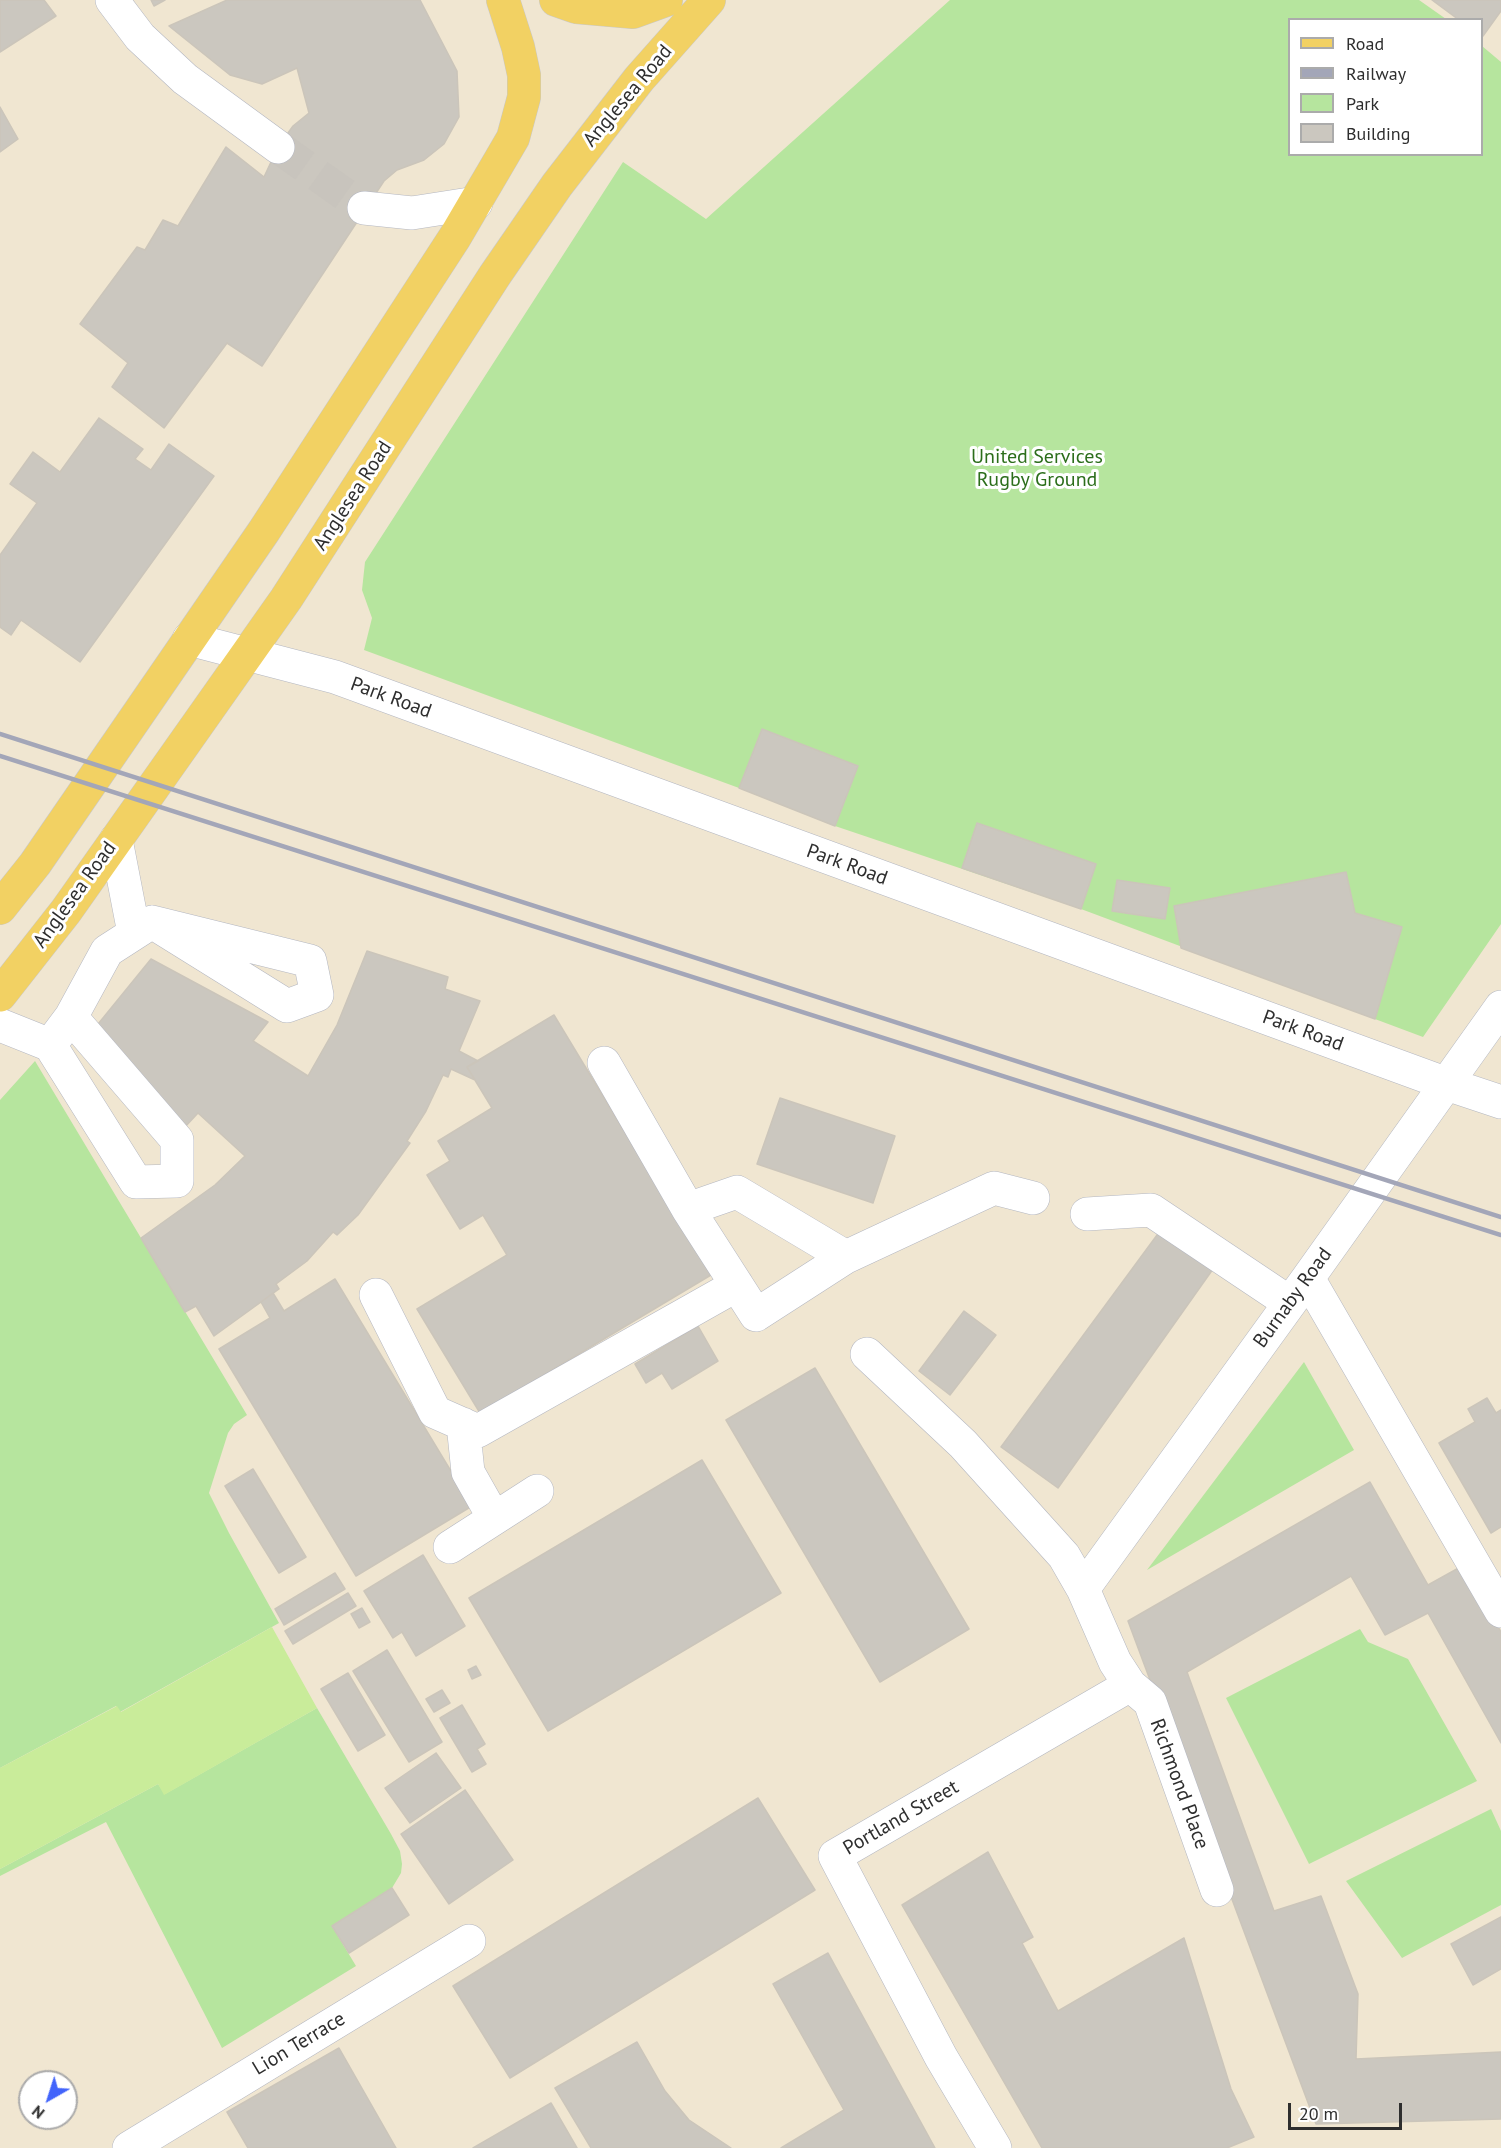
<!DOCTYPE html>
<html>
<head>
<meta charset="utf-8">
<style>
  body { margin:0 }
  #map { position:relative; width:1501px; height:2148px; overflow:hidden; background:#efe9e1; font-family:"PT Sans",sans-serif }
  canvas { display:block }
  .legend { position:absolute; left:1288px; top:18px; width:195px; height:138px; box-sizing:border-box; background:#fff; border:2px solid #ababab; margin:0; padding:8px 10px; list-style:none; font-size:18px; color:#2e2e2e }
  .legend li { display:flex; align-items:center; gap:12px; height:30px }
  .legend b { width:30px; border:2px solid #ababab }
  .north { position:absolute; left:18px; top:2070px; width:60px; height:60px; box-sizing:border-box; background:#fff; border:2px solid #ababab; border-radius:50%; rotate:219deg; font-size:16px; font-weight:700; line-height:24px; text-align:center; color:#2e2e2e }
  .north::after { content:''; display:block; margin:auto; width:21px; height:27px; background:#4264fb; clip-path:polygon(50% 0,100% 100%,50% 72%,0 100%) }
  .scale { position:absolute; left:1288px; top:2103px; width:114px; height:27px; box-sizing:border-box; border:3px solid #2e2e2e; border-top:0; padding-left:8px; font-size:18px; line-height:21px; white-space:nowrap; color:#2e2e2e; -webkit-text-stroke:4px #fff; paint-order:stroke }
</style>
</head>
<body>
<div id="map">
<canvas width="1501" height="2148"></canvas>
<ul class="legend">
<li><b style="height:8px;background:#f2d163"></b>Road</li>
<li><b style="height:8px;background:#a3a6b8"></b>Railway</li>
<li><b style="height:16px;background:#b6e59e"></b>Park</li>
<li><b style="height:16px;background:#cbc7bf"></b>Building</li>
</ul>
<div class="north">N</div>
<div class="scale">20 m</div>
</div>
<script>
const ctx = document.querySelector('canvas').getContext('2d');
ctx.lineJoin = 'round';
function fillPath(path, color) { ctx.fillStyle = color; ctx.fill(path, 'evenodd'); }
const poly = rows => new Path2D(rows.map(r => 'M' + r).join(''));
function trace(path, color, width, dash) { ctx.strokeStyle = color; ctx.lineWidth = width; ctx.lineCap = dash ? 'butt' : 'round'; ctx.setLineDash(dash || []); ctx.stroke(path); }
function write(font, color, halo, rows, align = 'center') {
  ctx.font = font + ' "PT Sans",sans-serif'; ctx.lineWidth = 6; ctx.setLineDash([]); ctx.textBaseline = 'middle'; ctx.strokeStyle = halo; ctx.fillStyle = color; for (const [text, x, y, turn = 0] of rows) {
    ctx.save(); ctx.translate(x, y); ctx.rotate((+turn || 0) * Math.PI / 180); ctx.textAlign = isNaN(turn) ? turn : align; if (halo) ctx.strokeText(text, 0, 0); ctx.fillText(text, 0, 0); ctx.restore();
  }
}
const education = poly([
  [0,0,1501,0,1501,2148,0,2148],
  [1290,20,1482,20,1482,154,1290,154],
  [30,2082,66,2082,66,2118,30,2118]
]);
const green = poly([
  [950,0,1419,0,1446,19,1290,20,1290,154,1482,154,1482,46,1501,62,1501,924,1423,1037,1081,909,835,826,739,788,364,650,372,618,362,590,365,562,623,162,706,219],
  [35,1061,247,1415,234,1424,228,1433,209,1493,229,1533,279,1623,120,1712,116,1706,0,1768,0,1100],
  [1304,1362,1354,1450,1147,1570],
  [1360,1629,1368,1642,1408,1659,1477,1781,1309,1864,1226,1698],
  [317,1708,391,1834,400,1851,402,1864,401,1873,392,1888,332,1926,356,1966,222,2048,106,1822,0,1876,0,1869,158,1784,165,1794],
  [1491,1809,1501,1831,1501,1905,1402,1958,1346,1881]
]);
const pitch = poly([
  [272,1627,317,1708,164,1795,158,1784,0,1869,0,1768,117,1706,121,1712]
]);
const building = poly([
  [0,0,44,0,56,16,0,52,0,0],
  [151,0,165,0,154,6,151,0],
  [227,0,420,0,457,71,459,117,444,144,424,160,397,170,384,181,262,366,227,343,164,428,112,387,128,363,80,324,137,247,145,250,163,220,178,226,226,147,264,177,278,147,293,126,309,113,297,68,262,84,230,75,169,26,227,0],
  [1432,0,1501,0,1501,11,1483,36,1482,20,1459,20,1432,0],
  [0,107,18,139,0,152,0,107],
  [99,418,143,449,135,459,151,470,169,444,214,476,80,662,21,620,11,635,0,627,0,555,37,503,10,484,33,452,60,472,99,418],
  [762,729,858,766,835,826,739,788,762,729],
  [977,823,1096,864,1081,909,962,868,977,823],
  [1346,872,1355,913,1402,927,1375,1019,1181,948,1174,906,1346,872],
  [1117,880,1170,888,1165,919,1112,911,1117,880],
  [367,951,448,977,445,989,480,1001,459,1051,478,1061,467,1067,475,1080,451,1069,448,1077,443,1075,426,1111,407,1141,410,1143,358,1215,337,1235,333,1232,307,1261,276,1284,279,1289,214,1336,196,1306,185,1312,141,1238,215,1185,245,1156,198,1113,184,1128,94,1029,151,959,268,1022,253,1041,308,1076,337,1025,367,951],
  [554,1015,711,1275,480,1413,417,1309,507,1255,483,1215,460,1229,427,1175,450,1161,438,1141,492,1108,467,1067,554,1015],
  [780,1098,895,1136,873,1203,757,1164,780,1098],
  [1160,1231,1213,1269,1058,1488,1001,1447,1160,1231],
  [335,1279,472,1506,356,1576,219,1349,270,1318,261,1302,273,1293,284,1311,335,1279],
  [964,1311,996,1335,950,1395,919,1371,964,1311],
  [698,1326,718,1361,672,1389,662,1373,646,1383,635,1364,698,1326],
  [815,1368,969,1629,880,1682,726,1420,815,1368],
  [1487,1398,1496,1413,1501,1410,1501,1527,1491,1533,1439,1443,1475,1422,1468,1409,1487,1398],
  [702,1460,781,1593,548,1731,469,1598,702,1460],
  [253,1469,306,1557,279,1573,225,1486,253,1469],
  [1370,1482,1428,1585,1464,1565,1501,1632,1501,1743,1428,1613,1385,1635,1351,1576,1187,1672,1274,1911,1321,1896,1358,1994,1356,2059,1501,2052,1501,2119,1316,2124,1128,1621,1370,1482],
  [423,1555,465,1626,416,1656,402,1632,393,1638,364,1591,423,1555],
  [335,1573,345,1589,284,1625,275,1609,335,1573],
  [348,1593,356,1606,293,1644,285,1631,348,1593],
  [362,1608,370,1622,359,1628,351,1614,362,1608],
  [387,1650,442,1742,409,1762,353,1671,387,1650],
  [476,1666,481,1675,472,1679,468,1670,476,1666],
  [348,1673,385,1735,358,1751,321,1689,348,1673],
  [442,1690,450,1703,434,1712,426,1699,442,1690],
  [462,1705,485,1744,477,1749,486,1764,472,1772,440,1718,462,1705],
  [436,1753,461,1788,410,1823,385,1788,436,1753],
  [465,1790,513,1860,449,1904,401,1834,465,1790],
  [758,1798,815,1890,510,2078,453,1986,758,1798],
  [988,1852,1033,1937,1022,1943,1058,2011,1184,1938,1231,2089,1254,2137,1227,2148,1042,2148,902,1905,988,1852],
  [392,1888,409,1915,349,1953,332,1926,392,1888],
  [1501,1917,1501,1969,1473,1985,1451,1944,1501,1917],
  [828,1953,935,2148,781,2148,844,2110,773,1984,828,1953],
  [637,2042,665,2091,689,2120,731,2148,591,2148,555,2088,637,2042],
  [339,2048,396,2148,248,2148,227,2112,339,2048],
  [551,2103,577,2148,473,2148,551,2103]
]);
const minorTunnel = poly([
  [278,147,364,208]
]);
const minor = poly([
  [112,0,140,37,185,79,278,147],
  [364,208,412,213,476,203],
  [189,639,335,677,1447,1084,1501,1102],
  [116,840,134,933],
  [0,1025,50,1045,136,1182,177,1181,177,1140,71,1017],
  [50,1045,71,1017,107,951,152,922,310,961,317,995,287,1006,152,922],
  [604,1063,688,1209,756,1315,846,1257,737,1192,688,1209],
  [1087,1214,1151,1210,1290,1303],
  [846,1257,994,1188,1033,1198],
  [1308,1278,1501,1611],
  [376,1295,435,1412,478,1431,737,1285],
  [867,1354,963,1444,1064,1556,1083,1589,1115,1662,1130,1685,835,1856,941,2057,995,2148],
  [463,1424,468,1472,494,1518],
  [450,1547,537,1491],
  [1083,1589,1308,1278,1501,1007],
  [1130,1685,1150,1702,1217,1890],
  [129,2148,469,1941]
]);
const major = poly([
  [556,0,576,7,633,12,666,0],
  [0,908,35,864,264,531,455,237,499,162,513,138,524,97,524,75,518,47,503,0],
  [0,995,66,911,286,599,495,275,557,185,639,79,709,0]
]);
const rail = poly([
  [0,734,1501,1217],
  [0,756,1501,1235]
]);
const streetNames = [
  ["Anglesea Road",628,96,-50],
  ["Anglesea Road",353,496,-57],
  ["Park Road",391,698,20],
  ["Park Road",847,865,20],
  ["Anglesea Road",75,895,-54],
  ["Park Road",1303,1031,20],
  ["Burnaby Road",1293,1298,-54],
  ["Richmond Place",1179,1784,70],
  ["Portland Street",901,1818,-30],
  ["Lion Terrace",299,2044,-31]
];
const parkNames = [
  ["United Services",1037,457],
  ["Rugby Ground",1037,480]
];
fillPath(education, '#f0e6d1');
fillPath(green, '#b6e59e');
fillPath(pitch, '#c9ec9a');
fillPath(building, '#cbc7bf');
trace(building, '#cbc5ba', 1.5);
trace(minorTunnel, '#c8c4bd', 33, [33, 16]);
trace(minor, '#b4b7c1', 34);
trace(major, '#c9c9c9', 34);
trace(minor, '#fff', 33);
trace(major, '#f2d163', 33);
trace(rail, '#a3a6b8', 4.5);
write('20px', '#2e2e2e', '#fff', streetNames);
write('20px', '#2c6e1b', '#fff', parkNames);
</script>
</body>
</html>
